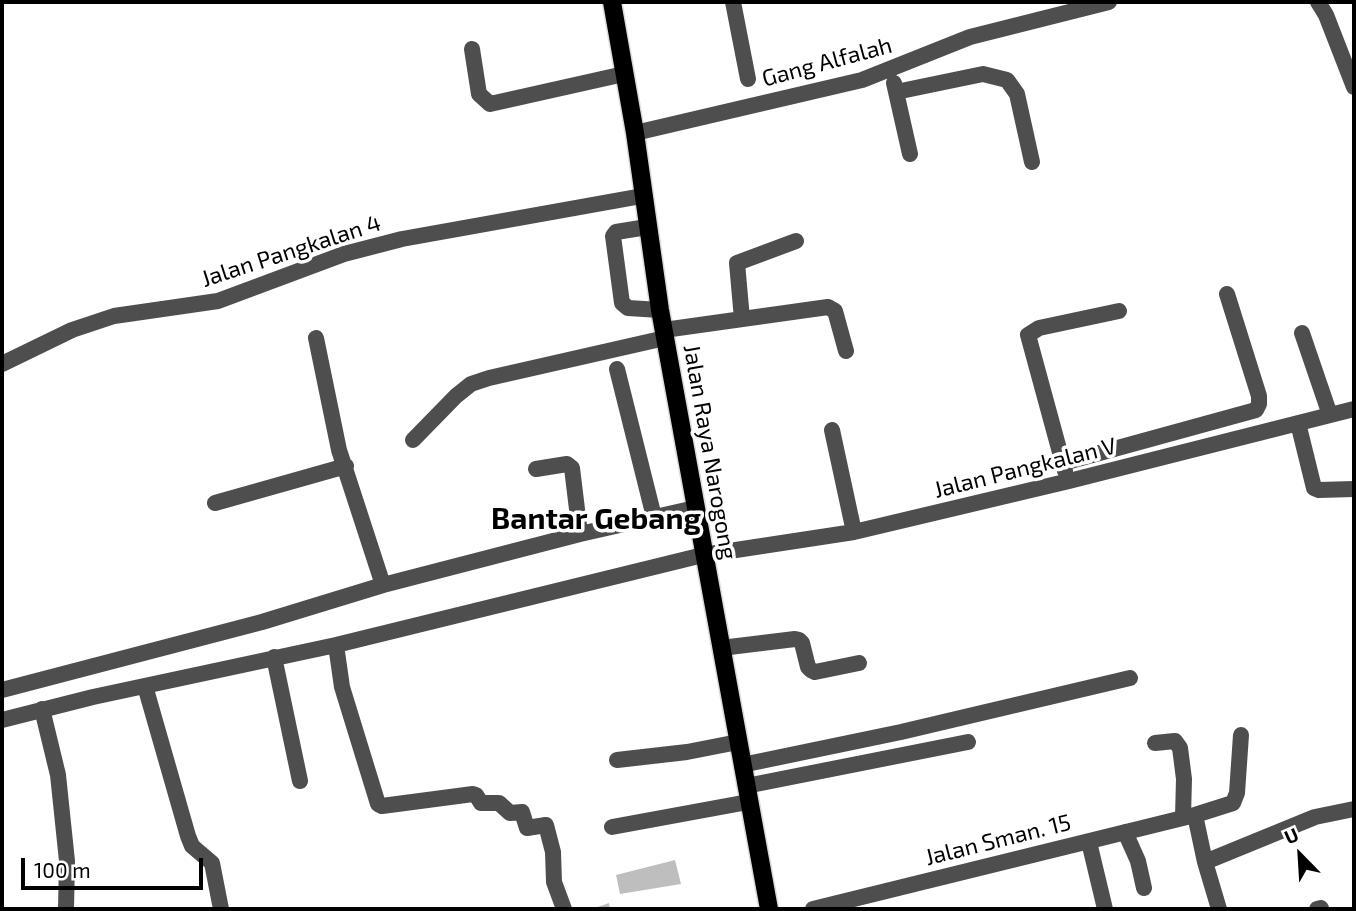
<!DOCTYPE html>
<html>
<head>
<meta charset="utf-8">
<style>
  body { margin:0 }
  #map { position:relative; width:1356px; height:911px; overflow:hidden; background:#fff; font-family:"Exo 2",sans-serif }
  canvas { display:block }
  .frame { position:absolute; inset:0; border:4px solid #000; pointer-events:none }
  .north { position:absolute; left:1265px; top:820px; width:70px; height:70px; -webkit-text-stroke:5px #fff; paint-order:stroke; rotate:336deg; font-size:19px; font-weight:700; line-height:28px; text-align:center; color:#000 }
  .north::after { content:''; display:block; margin:auto; width:24px; height:32px; background:#000; clip-path:polygon(50% 0,100% 100%,50% 72%,0 100%) }
  .scale { position:absolute; left:21px; top:858px; width:182px; height:32px; box-sizing:border-box; border:4px solid #000; border-top:0; padding-left:9px; font-size:21px; line-height:24px; white-space:nowrap; color:#000; -webkit-text-stroke:5px #fff; paint-order:stroke }
</style>
</head>
<body>
<div id="map">
<canvas width="1356" height="911"></canvas>
<div class="frame"></div>
<div class="north">U</div>
<div class="scale">100 m</div>
</div>
<script>
const ctx = document.querySelector('canvas').getContext('2d');
ctx.lineJoin = 'round';
function fillPath(path, color) { ctx.fillStyle = color; ctx.fill(path, 'evenodd'); }
const poly = rows => new Path2D(rows.map(r => 'M' + r).join(''));
function trace(path, color, width, dash) { ctx.strokeStyle = color; ctx.lineWidth = width; ctx.lineCap = dash ? 'butt' : 'round'; ctx.setLineDash(dash || []); ctx.stroke(path); }
function write(font, color, halo, rows, align = 'center') {
  ctx.font = font + ' "Exo 2",sans-serif'; ctx.lineWidth = 7; ctx.setLineDash([]); ctx.textBaseline = 'middle'; ctx.strokeStyle = halo; ctx.fillStyle = color; for (const [text, x, y, turn = 0] of rows) {
    ctx.save(); ctx.translate(x, y); ctx.rotate((+turn || 0) * Math.PI / 180); ctx.textAlign = isNaN(turn) ? turn : align; if (halo) ctx.strokeText(text, 0, 0); ctx.fillText(text, 0, 0); ctx.restore();
  }
}
const building = poly([
  [675,860,681,884,620,894,616,875],
  [609,903,610,909,592,909]
]);
const minor = poly([
  [733,2,748,79],
  [1318,2,1326,15,1354,87],
  [472,49,479,94,490,104,624,74],
  [894,83,910,154],
  [896,92,983,74,1007,80,1017,94,1032,162],
  [635,133,862,80,970,37,1109,2],
  [647,227,616,232,613,236,622,303,628,308,660,310],
  [742,319,737,263,796,241],
  [664,330,828,307,835,311,846,351],
  [1302,333,1330,415],
  [316,338,339,450,383,585],
  [2,364,72,330,114,316,218,301,344,254,402,239,642,196],
  [617,369,654,517],
  [1298,423,1314,488,1319,490,1354,489],
  [832,430,854,532],
  [413,440,456,396,471,384,489,378,665,338],
  [1063,463,1256,410,1259,404,1259,396,1227,294],
  [536,469,567,464,572,468,580,534],
  [1065,471,1028,335,1039,328,1119,311],
  [215,503,346,466],
  [336,645,342,687,378,804,382,806,473,794,476,795,481,803,499,803,510,813,522,812,527,828,546,825,553,852,554,882,564,909],
  [721,648,795,639,799,640,802,643,808,667,811,670,815,672,859,663],
  [274,657,300,781],
  [145,686,188,836,192,846,212,863,221,909],
  [2,690,262,622,383,585,580,534,695,508],
  [42,709,58,775,67,861,66,909],
  [2,720,93,697,336,645,703,555,854,532,1069,481,1354,409],
  [1155,743,1175,741,1180,748,1184,779,1183,817],
  [617,760,687,752,738,742],
  [742,765,901,732,1130,678],
  [746,786,968,742],
  [1195,815,1205,862,1219,909],
  [612,827,748,802],
  [1125,832,1138,861,1144,888],
  [1089,842,1105,909],
  [1205,862,1315,817,1354,809],
  [813,909,1195,815,1233,803,1237,793,1241,735],
  [1317,909,1321,908]
]);
const major = poly([
  [612,2,635,133,660,310,769,909]
]);
const streetNames = [
  ["Gang Alfalah",827,62,-15],
  ["Jalan Pangkalan 4",291,251,-18],
  ["Jalan Raya Narogong",710,452,80],
  ["Jalan Pangkalan V",1025,468,-14],
  ["Jalan Sman. 15",998,840,-14]
];
const districtNames = [
  ["Bantar Gebang",596,519]
];
fillPath(building, '#bebebe');
trace(major, '#dbdbdb', 21);
trace(minor, '#4e4e4e', 16);
trace(major, '#000', 18);
write('23px', '#000', '#fff', streetNames);
write('bold 30px', '#000', '#fff', districtNames);
</script>
</body>
</html>
